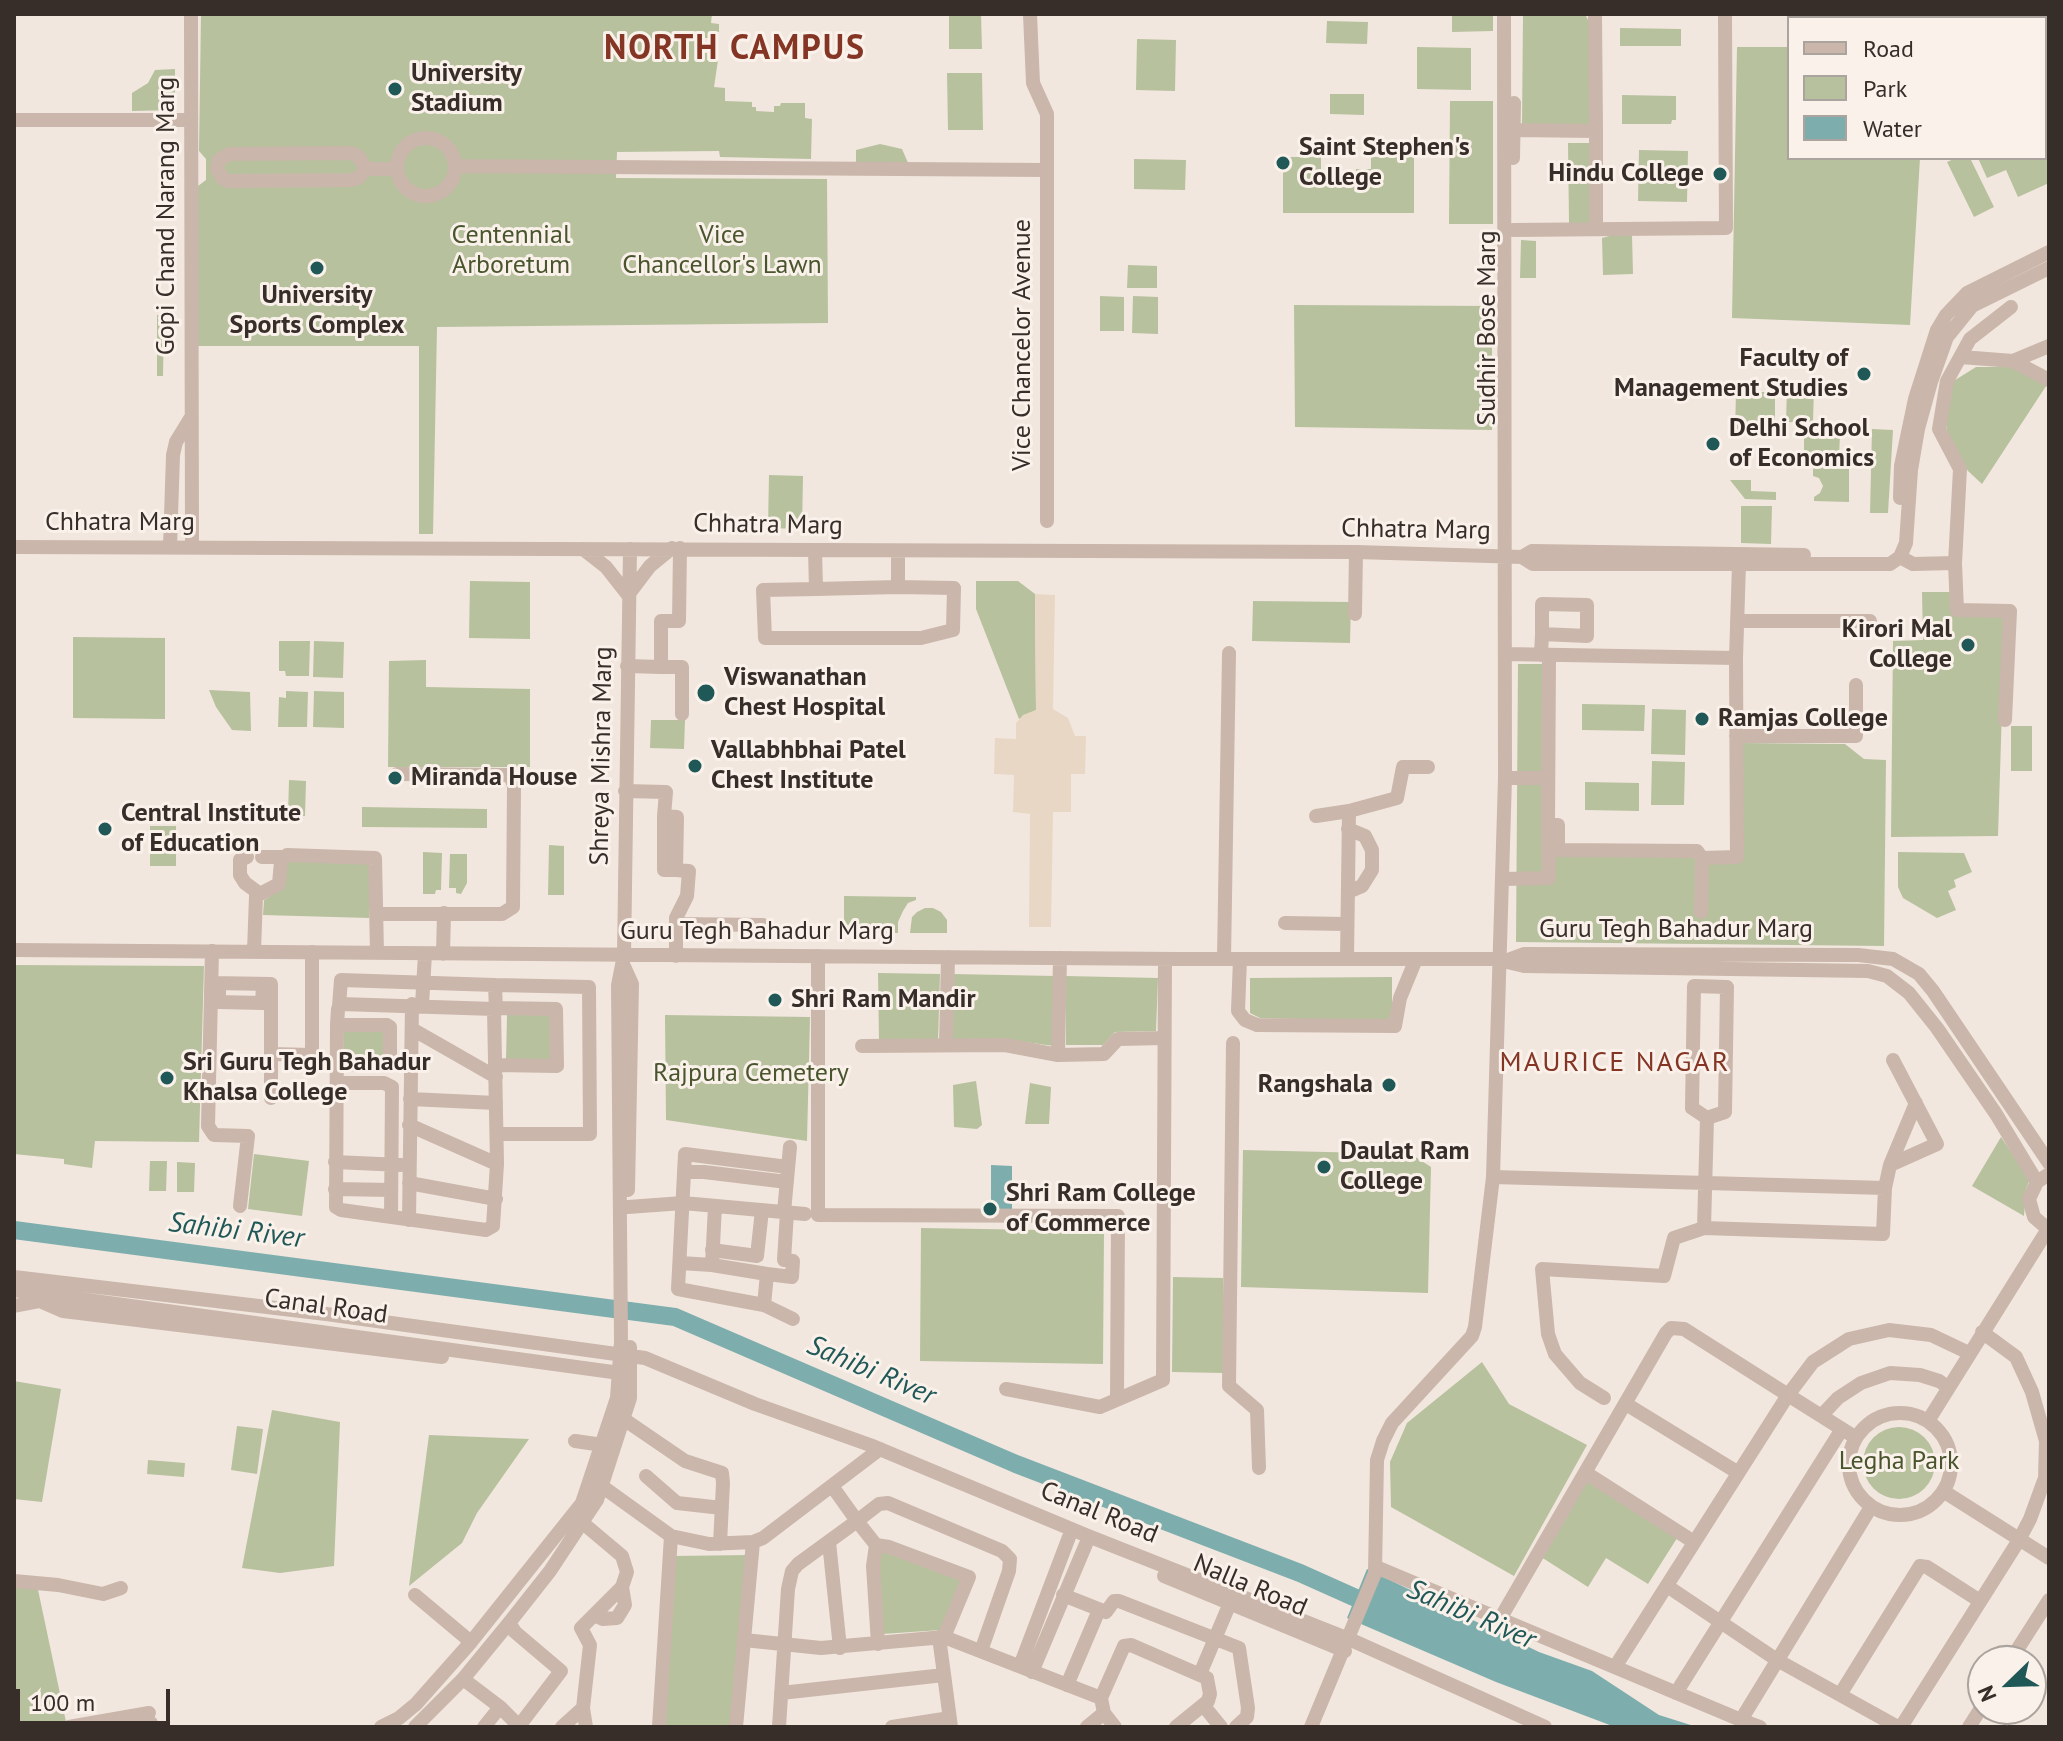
<!DOCTYPE html>
<html>
<head>
<meta charset="utf-8">
<style>
  body { margin:0 }
  #map { position:relative; width:2063px; height:1741px; overflow:hidden; background:#f2e7de; font-family:"PT Sans",sans-serif }
  canvas { display:block }
  .frame { position:absolute; inset:0; border:16px solid #372d29; pointer-events:none }
  .legend { position:absolute; left:1787px; top:16px; width:260px; height:144px; box-sizing:border-box; background:#f9f1ea; border:2px solid #aba39d; margin:0; padding:10px 14px; list-style:none; font-size:24px; color:#372d29 }
  .legend li { display:flex; align-items:center; gap:16px; height:40px }
  .legend b { width:40px; border:2px solid #aba39d }
  .north { position:absolute; left:1967px; top:1645px; width:80px; height:80px; box-sizing:border-box; background:#f9f1ea; border:2px solid #aba39d; border-radius:50%; rotate:247deg; font-size:22px; font-weight:700; line-height:32px; text-align:center; color:#372d29 }
  .north::after { content:''; display:block; margin:auto; width:28px; height:36px; background:#205858; clip-path:polygon(50% 0,100% 100%,50% 72%,0 100%) }
  .scale { position:absolute; left:16px; top:1689px; width:154px; height:36px; box-sizing:border-box; border:4px solid #372d29; border-top:0; padding-left:10px; font-size:24px; line-height:28px; white-space:nowrap; color:#372d29; -webkit-text-stroke:6px #f9f1ea; paint-order:stroke }
</style>
</head>
<body>
<div id="map">
<canvas width="2063" height="1741"></canvas>
<div class="frame"></div>
<ul class="legend">
<li><b style="height:10px;background:#cab6aa"></b>Road</li>
<li><b style="height:22px;background:#b7c19e"></b>Park</li>
<li><b style="height:22px;background:#7daead"></b>Water</li>
</ul>
<div class="north">N</div>
<div class="scale">100 m</div>
</div>
<script>
const ctx = document.querySelector('canvas').getContext('2d');
ctx.lineJoin = 'round';
function fillPath(path, color) { ctx.fillStyle = color; ctx.fill(path, 'evenodd'); }
const poly = rows => new Path2D(rows.map(r => 'M' + r).join(''));
function trace(path, color, width, dash) { ctx.strokeStyle = color; ctx.lineWidth = width; ctx.lineCap = dash ? 'butt' : 'round'; ctx.setLineDash(dash || []); ctx.stroke(path); }
function write(font, color, halo, rows, align = 'center') {
  ctx.font = font + ' "PT Sans",sans-serif'; ctx.lineWidth = 6; ctx.setLineDash([]); ctx.textBaseline = 'middle'; ctx.strokeStyle = halo; ctx.fillStyle = color; for (const [text, x, y, turn = 0] of rows) {
    ctx.save(); ctx.translate(x, y); ctx.rotate((+turn || 0) * Math.PI / 180); ctx.textAlign = isNaN(turn) ? turn : align; if (halo) ctx.strokeText(text, 0, 0); ctx.fillText(text, 0, 0); ctx.restore();
  }
}
const green = poly([
  [201,14,712,14,711,23,719,24,719,32,708,32,708,38,695,38,695,53,707,53,707,60,718,60,714,87,725,88,725,101,752,102,752,107,756,107,756,111,774,112,774,106,780,106,781,103,805,103,805,118,812,119,811,159,720,157,719,151,617,152,616,178,827,179,828,323,437,327,433,534,419,534,419,346,196,346,198,186,206,180,206,159,199,151],
  [949,14,981,14,982,49,949,49],
  [1452,14,1493,14,1493,31,1452,32],
  [1523,15,1586,16,1590,24,1589,126,1522,125],
  [1327,21,1368,22,1367,44,1326,43],
  [1620,28,1681,29,1681,46,1620,46],
  [1137,39,1176,40,1175,91,1136,90],
  [1417,47,1471,48,1471,90,1417,89],
  [1737,47,1789,47,1789,158,1920,158,1910,325,1732,318],
  [175,69,175,110,132,111,132,93,148,83,155,70],
  [947,73,982,73,983,130,948,130],
  [1330,94,1364,94,1364,115,1330,114],
  [1622,95,1676,96,1676,120,1672,120,1671,124,1622,124],
  [1450,101,1493,101,1493,224,1449,224],
  [2045,131,2049,140,2049,183,2018,197,2006,170,1987,178,1978,158,2045,158],
  [1568,143,1590,143,1592,223,1569,223],
  [880,144,902,149,909,165,856,166,856,150],
  [1639,150,1688,151,1687,202,1638,201],
  [1283,157,1321,157,1321,171,1334,171,1334,176,1356,176,1356,169,1371,169,1371,157,1414,157,1414,213,1283,213],
  [1956,158,1970,158,1994,207,1974,217,1947,162],
  [1134,159,1186,160,1185,190,1134,189],
  [1613,235,1632,235,1633,274,1603,275,1602,238],
  [1521,240,1536,241,1536,278,1520,278],
  [1128,265,1157,266,1157,288,1127,288],
  [1100,296,1124,297,1124,331,1100,331],
  [1133,296,1158,297,1158,334,1132,333],
  [1294,305,1492,306,1492,430,1295,427],
  [157,315,164,315,163,376,157,376],
  [1976,367,2015,367,2048,383,1982,484,1968,471,1948,440,1945,415,1952,382],
  [1787,386,1814,387,1813,423,1786,422],
  [1736,392,1775,392,1775,434,1735,433],
  [1872,429,1893,430,1888,513,1870,513],
  [1804,434,1840,435,1839,457,1849,458,1849,502,1814,501,1814,497,1820,493,1823,486,1819,478,1813,476,1813,456,1804,455],
  [769,475,803,476,802,529,768,528],
  [1730,480,1751,480,1751,491,1776,492,1776,500,1745,499],
  [1741,506,1772,506,1771,544,1741,543],
  [470,581,530,582,530,639,469,638],
  [976,581,1018,581,1035,594,1036,710,1019,719,976,609],
  [1922,592,1953,592,1954,613,2005,614,1998,836,1891,837,1893,641,1923,640],
  [1253,601,1351,602,1350,643,1252,641],
  [73,637,165,638,165,719,73,718],
  [279,641,310,641,309,676,286,676,285,671,279,671],
  [314,641,344,642,343,678,313,677],
  [426,660,426,687,530,689,530,767,388,767,389,661],
  [1518,664,1543,664,1542,853,1698,854,1740,861,1741,743,1845,744,1864,759,1886,760,1884,946,1516,942],
  [209,690,250,692,251,731,232,730,216,707],
  [286,691,308,692,307,727,278,727,279,697,286,698],
  [314,691,344,692,344,728,313,727],
  [1582,704,1645,705,1644,731,1582,730],
  [1652,709,1686,710,1685,755,1651,754],
  [651,720,685,720,684,749,650,748],
  [2011,726,2032,726,2032,771,2011,771],
  [1652,761,1685,762,1684,805,1651,805],
  [289,780,306,781,305,816,288,816],
  [1585,782,1639,783,1639,811,1585,810],
  [362,807,487,809,487,828,362,827],
  [150,826,176,826,176,866,150,866],
  [549,845,564,846,564,895,548,895],
  [423,852,442,853,441,890,436,890,435,894,423,894],
  [1898,852,1964,853,1972,872,1954,880,1956,887,1948,891,1956,910,1937,918,1903,898,1898,887],
  [450,854,467,854,467,883,461,894,456,893,456,888,449,888],
  [285,861,370,864,369,918,263,915,264,900,285,887],
  [844,896,916,897,916,900,908,903,903,911,898,922,898,933,844,932],
  [925,908,933,908,941,912,947,920,947,933,910,933,912,917,917,912],
  [14,965,204,966,199,1142,95,1141,92,1168,64,1164,64,1159,14,1154],
  [878,973,940,974,938,1043,879,1042],
  [952,974,1056,976,1054,1046,1003,1039,952,1040],
  [1066,976,1158,978,1156,1031,1115,1032,1103,1045,1066,1045],
  [1392,977,1392,1016,1387,1021,1260,1018,1250,1013,1250,978],
  [507,1014,552,1015,551,1062,506,1061],
  [665,1015,810,1017,807,1141,666,1120],
  [344,1028,385,1028,385,1057,344,1057],
  [976,1081,982,1125,977,1129,954,1127,953,1085],
  [1030,1083,1051,1087,1049,1124,1025,1124],
  [2001,1137,2030,1179,2026,1189,2024,1216,1972,1186],
  [1243,1150,1411,1154,1431,1167,1428,1293,1241,1287],
  [254,1154,309,1161,302,1216,248,1209],
  [150,1161,167,1161,166,1191,149,1191],
  [177,1162,195,1163,194,1192,177,1192],
  [921,1228,1104,1231,1103,1364,920,1361],
  [1173,1277,1223,1278,1223,1373,1172,1372],
  [1482,1362,1509,1404,1587,1445,1514,1576,1391,1507,1390,1462,1407,1423],
  [14,1381,61,1389,42,1502,14,1499],
  [272,1410,340,1422,334,1566,280,1573,242,1568],
  [237,1426,263,1429,257,1474,231,1470],
  '1863 1463a36 36 0 1 1 72 0a36 36 0 1 1-72 0Z',
  [429,1435,529,1439,477,1513,462,1543,409,1586],
  [148,1460,185,1463,184,1477,147,1474],
  [1586,1477,1679,1535,1648,1584,1606,1558,1588,1587,1538,1555],
  [902,1548,969,1574,941,1630,882,1634,875,1551],
  [750,1555,740,1727,665,1727,673,1556],
  [14,1584,37,1585,66,1722,50,1727,14,1727]
]);
const plaza = poly([
  [1035,594,1055,595,1053,709,1068,718,1075,736,1086,736,1085,774,1071,774,1071,812,1053,812,1051,927,1029,927,1030,814,1013,812,1014,775,994,774,995,738,1016,739,1016,723,1023,715,1036,710]
]);
const water = poly([
  [991,1165,1012,1166,1012,1211,991,1210],
  [1367,1569,1539,1652,1592,1671,1659,1715,1697,1727,1615,1727,1496,1682,1347,1618]
]);
const river = poly([
  [14,1230,675,1317,1016,1464,1300,1573,1376,1607]
]);
const minor = poly([
  [191,14,192,547],
  [1030,14,1033,83,1047,114,1047,521],
  [14,120,190,120],
  [1514,130,1596,131,1595,14],
  [1596,131,1596,229],
  '397 167a29 29 0 1 1 58 0a29 29 0 1 1-58 0Z',
  [1513,158,1514,103],
  [456,166,1046,170],
  [217,169,223,179,229,181,350,180,358,178,366,169,397,169],
  [217,169,219,160,229,154,351,153,359,157,366,169],
  [1513,230,1726,228,1725,14],
  [1961,357,2013,361,2049,380],
  [2013,361,2049,346],
  [1900,498,1901,466,1915,399,1937,330,1946,315,1967,293,2049,252],
  [14,547,1356,552,1522,557,1533,564,1890,564,1900,557,1906,543,1911,470,1918,429,1931,382,1947,337,1972,306,2049,268],
  [170,547,173,455,176,442,190,419],
  [680,548,679,621,661,621,661,667,682,667,682,714],
  [583,549,606,567,628,595,650,566,672,548],
  [815,550,816,589,898,587,898,551],
  [1522,557,1532,551,1804,555],
  [1900,557,1913,564,1955,563,1960,469,1939,429,1947,381,1970,339,2011,307],
  [1955,563,1957,610,2010,611,2005,720],
  [816,589,763,590,765,638,921,638,953,630,954,588,898,587],
  [1355,614,1356,552],
  [1737,621,1870,621],
  [1505,654,1736,658],
  [1541,655,1542,634,1542,604,1587,605,1587,636,1542,634],
  [1549,655,1548,825,1558,825,1558,850,1697,851,1702,858],
  [627,666,661,667],
  [1736,736,1856,736,1856,685],
  [1505,778,1548,778],
  [625,791,666,792,664,816,664,870,676,870,677,817,664,816],
  [1316,816,1349,811],
  [247,857,240,860,240,875,245,883,260,894],
  [262,857,282,857],
  [676,870,689,871,687,896,676,918,676,956],
  [1503,879,1549,878,1548,825],
  [1348,892,1362,886,1372,870,1372,850,1365,836,1348,829],
  [1701,912,1702,858,1737,857,1736,658,1739,564],
  [377,914,502,914,513,907,514,786,512,780,508,775,397,774],
  [1285,923,1347,924],
  [676,924,763,925],
  [14,950,1179,959,1495,959,1524,966,1868,971,1887,976,1909,993,1937,1028,1996,1114,2037,1182],
  [212,951,208,1126,214,1135,248,1136,240,1206],
  [254,951,256,896,279,884,281,861,287,855,375,858,377,953],
  [443,954,444,913],
  [818,956,818,1215,1118,1216,1117,1399],
  [1224,959,1229,653],
  [1240,959,1238,1011,1245,1020,1257,1025,1395,1026,1400,998,1416,959],
  [1347,959,1349,811,1397,798,1403,767,1428,767],
  [1505,961,1524,954,1858,955,1893,959,1919,974,1933,991,2049,1163],
  [623,964,632,984,628,1190],
  [212,983,271,984,271,1098],
  [495,985,589,987,590,1134,497,1134],
  [219,988,219,1002,262,1003,263,986],
  [341,1004,494,1009,497,1164,493,1226,486,1230,341,1210,336,1207,337,1025,338,1009,341,1004],
  [422,1005,425,954],
  [339,1006,341,980,495,985,496,1011],
  [496,1008,556,1009,557,1066,496,1065],
  [412,1029,496,1077],
  [1233,1043,1229,1386,1257,1410,1259,1468],
  [946,1045,948,957],
  [862,1046,1005,1045,1058,1055,1104,1054,1118,1039,1164,1038],
  [271,1054,312,1055,312,952],
  [1058,1055,1060,958],
  [337,1064,385,1065,390,1059,390,1027,387,1025,337,1025],
  [337,1083,384,1083,392,1087,391,1217],
  [410,1099,496,1103],
  [1707,1118,1725,1112,1727,987,1694,986,1692,1108,1707,1118,1704,1228,1883,1234,1885,1188,1890,1165,1937,1144,1893,1060],
  [409,1125,497,1164],
  [335,1162,401,1165],
  [1890,1165,1916,1103],
  [684,1172,704,1172,787,1182],
  [2049,1174,2037,1182,2029,1199,2034,1217,2049,1230],
  [1493,1177,1885,1188],
  [409,1183,496,1199],
  [335,1189,391,1190],
  [715,1206,712,1265,767,1274,764,1305,678,1289,685,1154,788,1167],
  [628,1207,683,1203,805,1214],
  [784,1212,790,1147],
  [409,1220,412,1004],
  [712,1250,757,1256,762,1210],
  [680,1263,712,1265],
  [767,1274,792,1277,793,1261,784,1260,787,1212],
  [14,1277,326,1314,645,1358,755,1404,870,1445,1088,1536,1349,1639,1545,1727],
  [14,1290,627,1374],
  [764,1305,793,1319],
  [14,1306,40,1301,63,1311,442,1357],
  [1006,1389,1100,1407,1163,1380,1165,959],
  [1604,1398,1580,1383,1555,1354,1548,1334,1542,1269,1664,1276,1674,1238,1704,1228],
  [1626,1404,1737,1472],
  '1849 1464a51 51 0 1 1 102 0a51 51 0 1 1-102 0Z',
  [1821,1416,1838,1398,1861,1383,1890,1373,1920,1375,1939,1381,1948,1387],
  [625,1420,685,1461,722,1473,723,1483,720,1544],
  [1928,1421,2048,1229],
  [1850,1434,1788,1395,1813,1362,1849,1339,1889,1330,1931,1335,1969,1353],
  [575,1441,603,1445],
  [1586,1473,1694,1542],
  [646,1476,677,1503,722,1508],
  [603,1487,671,1536,709,1544,753,1542,763,1538,880,1449],
  [1943,1491,2049,1558],
  [584,1524,622,1556,627,1572,622,1587,581,1628,590,1645,583,1708,586,1727],
  [829,1542,840,1648],
  [876,1545,873,1566,878,1644],
  [1376,1567,1741,1720,1871,1507],
  [1164,1576,1345,1651],
  [14,1581,58,1585,103,1594,121,1588],
  [1667,1586,1777,1660,1898,1727],
  [415,1595,471,1642],
  [1063,1595,1106,1612,1114,1601,1119,1601,1239,1648,1248,1708,1247,1717,1236,1727],
  [594,1615,603,1619,617,1618,625,1605,622,1587],
  [1500,1619,1666,1333,1671,1328,1684,1329,1788,1395,1615,1667],
  [509,1623,515,1632,561,1671,519,1726],
  [939,1637,951,1727],
  [944,1637,969,1577,889,1547,876,1545,857,1521,879,1504,888,1503,1002,1551,1010,1559,1009,1571,981,1651],
  [744,1640,821,1648,944,1637,1101,1698,1104,1713,1115,1727],
  [2010,1661,2049,1600],
  [1020,1666,1069,1537],
  [1032,1672,1086,1544],
  [1200,1674,1230,1603],
  [463,1679,500,1707,520,1727],
  [1067,1685,1099,1610],
  [781,1693,944,1675],
  [1676,1693,1842,1429],
  [1841,1693,1920,1566,1927,1567,1980,1601],
  [1101,1698,1124,1646,1131,1645,1207,1678,1210,1694,1208,1701,1176,1727],
  [1203,1705,1221,1727],
  [1741,1720,1760,1727],
  [151,1723,152,1727],
  [69,1727,149,1713],
  [381,1727,399,1718,416,1704,471,1642,582,1503,617,1398,621,1342,618,985,624,955,630,549],
  [415,1727,463,1679,509,1623,550,1571,597,1500,630,1398,630,1347],
  [484,1727,500,1707],
  [562,1727,583,1708],
  [659,1727,671,1536],
  [736,1727,753,1542],
  [779,1727,788,1589,792,1571,798,1564,857,1521,832,1486],
  [892,1727,950,1718],
  [1087,1727,1104,1713],
  [1311,1727,1375,1573,1377,1460,1383,1441,1392,1423,1472,1336,1475,1327,1493,1177,1505,778,1504,14],
  [1901,1727,2019,1540,2030,1519,2045,1478,2046,1441,2032,1392,2016,1357,1982,1332],
  [1969,1727,1983,1705]
]);
const markers = [
  [395,89,8,"#205858"],
  [1283,163,8,"#205858"],
  [1720,174,8,"#205858"],
  [317,268,8,"#205858"],
  [1864,374,8,"#205858"],
  [1713,444,8,"#205858"],
  [1968,645,8,"#205858"],
  [706,693,10,"#205858"],
  [1702,719,8,"#205858"],
  [695,766,8,"#205858"],
  [395,778,8,"#205858"],
  [105,829,8,"#205858"],
  [775,1000,8,"#205858"],
  [167,1078,8,"#205858"],
  [1389,1085,8,"#205858"],
  [1324,1167,8,"#205858"],
  [990,1209,8,"#205858"]
];
const poiNames = [
  ["University",411,74],
  ["Stadium",411,104],
  ["Saint Stephen's",1299,148],
  ["College",1299,178],
  ["Hindu College",1704,174,"right"],
  ["University",317,296,"center"],
  ["Sports Complex",317,326,"center"],
  ["Faculty of",1848,359,"right"],
  ["Management Studies",1848,389,"right"],
  ["Delhi School",1729,429],
  ["of Economics",1729,459],
  ["Kirori Mal",1952,630,"right"],
  ["College",1952,660,"right"],
  ["Viswanathan",724,678],
  ["Chest Hospital",724,708],
  ["Ramjas College",1718,719],
  ["Vallabhbhai Patel",711,751],
  ["Chest Institute",711,781],
  ["Miranda House",411,778],
  ["Central Institute",121,814],
  ["of Education",121,844],
  ["Shri Ram Mandir",791,1000],
  ["Sri Guru Tegh Bahadur",183,1063],
  ["Khalsa College",183,1093],
  ["Rangshala",1373,1085,"right"],
  ["Daulat Ram",1340,1152],
  ["College",1340,1182],
  ["Shri Ram College",1006,1194],
  ["of Commerce",1006,1224]
];
const streetNames = [
  ["Gopi Chand Narang Marg",167,216,-90],
  ["Sudhir Bose Marg",1488,328,-90],
  ["Vice Chancelor Avenue",1023,345,-90],
  ["Chhatra Marg",120,523],
  ["Chhatra Marg",768,525,1],
  ["Chhatra Marg",1416,530,1],
  ["Shreya Mishra Marg",602,756,-89],
  ["Guru Tegh Bahadur Marg",1676,930],
  ["Guru Tegh Bahadur Marg",757,932],
  ["Canal Road",326,1307,8],
  ["Canal Road",1099,1513,22],
  ["Nalla Road",1250,1586,23]
];
const parkNames = [
  ["Centennial",511,236],
  ["Arboretum",511,266],
  ["Vice",722,236],
  ["Chancellor's Lawn",722,266],
  ["Rajpura Cemetery",751,1074],
  ["Legha Park",1899,1462]
];
const neighbourhoodNames = [
  ["MAURICE NAGAR",1615,1063]
];
const waterNames = [
  ["Sahibi River",236,1231,7],
  ["Sahibi River",871,1371,23],
  ["Sahibi River",1471,1615,23]
];
const districtNames = [
  ["NORTH CAMPUS",735,49]
];
fillPath(green, '#b7c19e');
fillPath(plaza, '#e9d7c5');
fillPath(water, '#7daead');
trace(river, '#7daead', 18);
trace(minor, '#cab6aa', 14);
for (const [x, y, r, color] of markers) { const dot = new Path2D(); dot.arc(x, y, r, 0, 2 * Math.PI); ctx.fillStyle = color; ctx.fill(dot); trace(dot, '#f9f1ea', 3); }
write('bold 26px', '#372d29', '#f9f1ea', poiNames, 'left');
write('26px', '#372d29', '#f9f1ea', streetNames);
write('26px', '#49552d', '#f9f1ea', parkNames);
ctx.letterSpacing = '2px';
write('28px', '#843524', '#f9f1ea', neighbourhoodNames);
ctx.letterSpacing = '0px';
write('italic 28px', '#205858', '#f9f1ea', waterNames);
ctx.letterSpacing = '2px';
write('bold 34px', '#843524', '#f9f1ea', districtNames);
ctx.letterSpacing = '0px';
</script>
</body>
</html>
